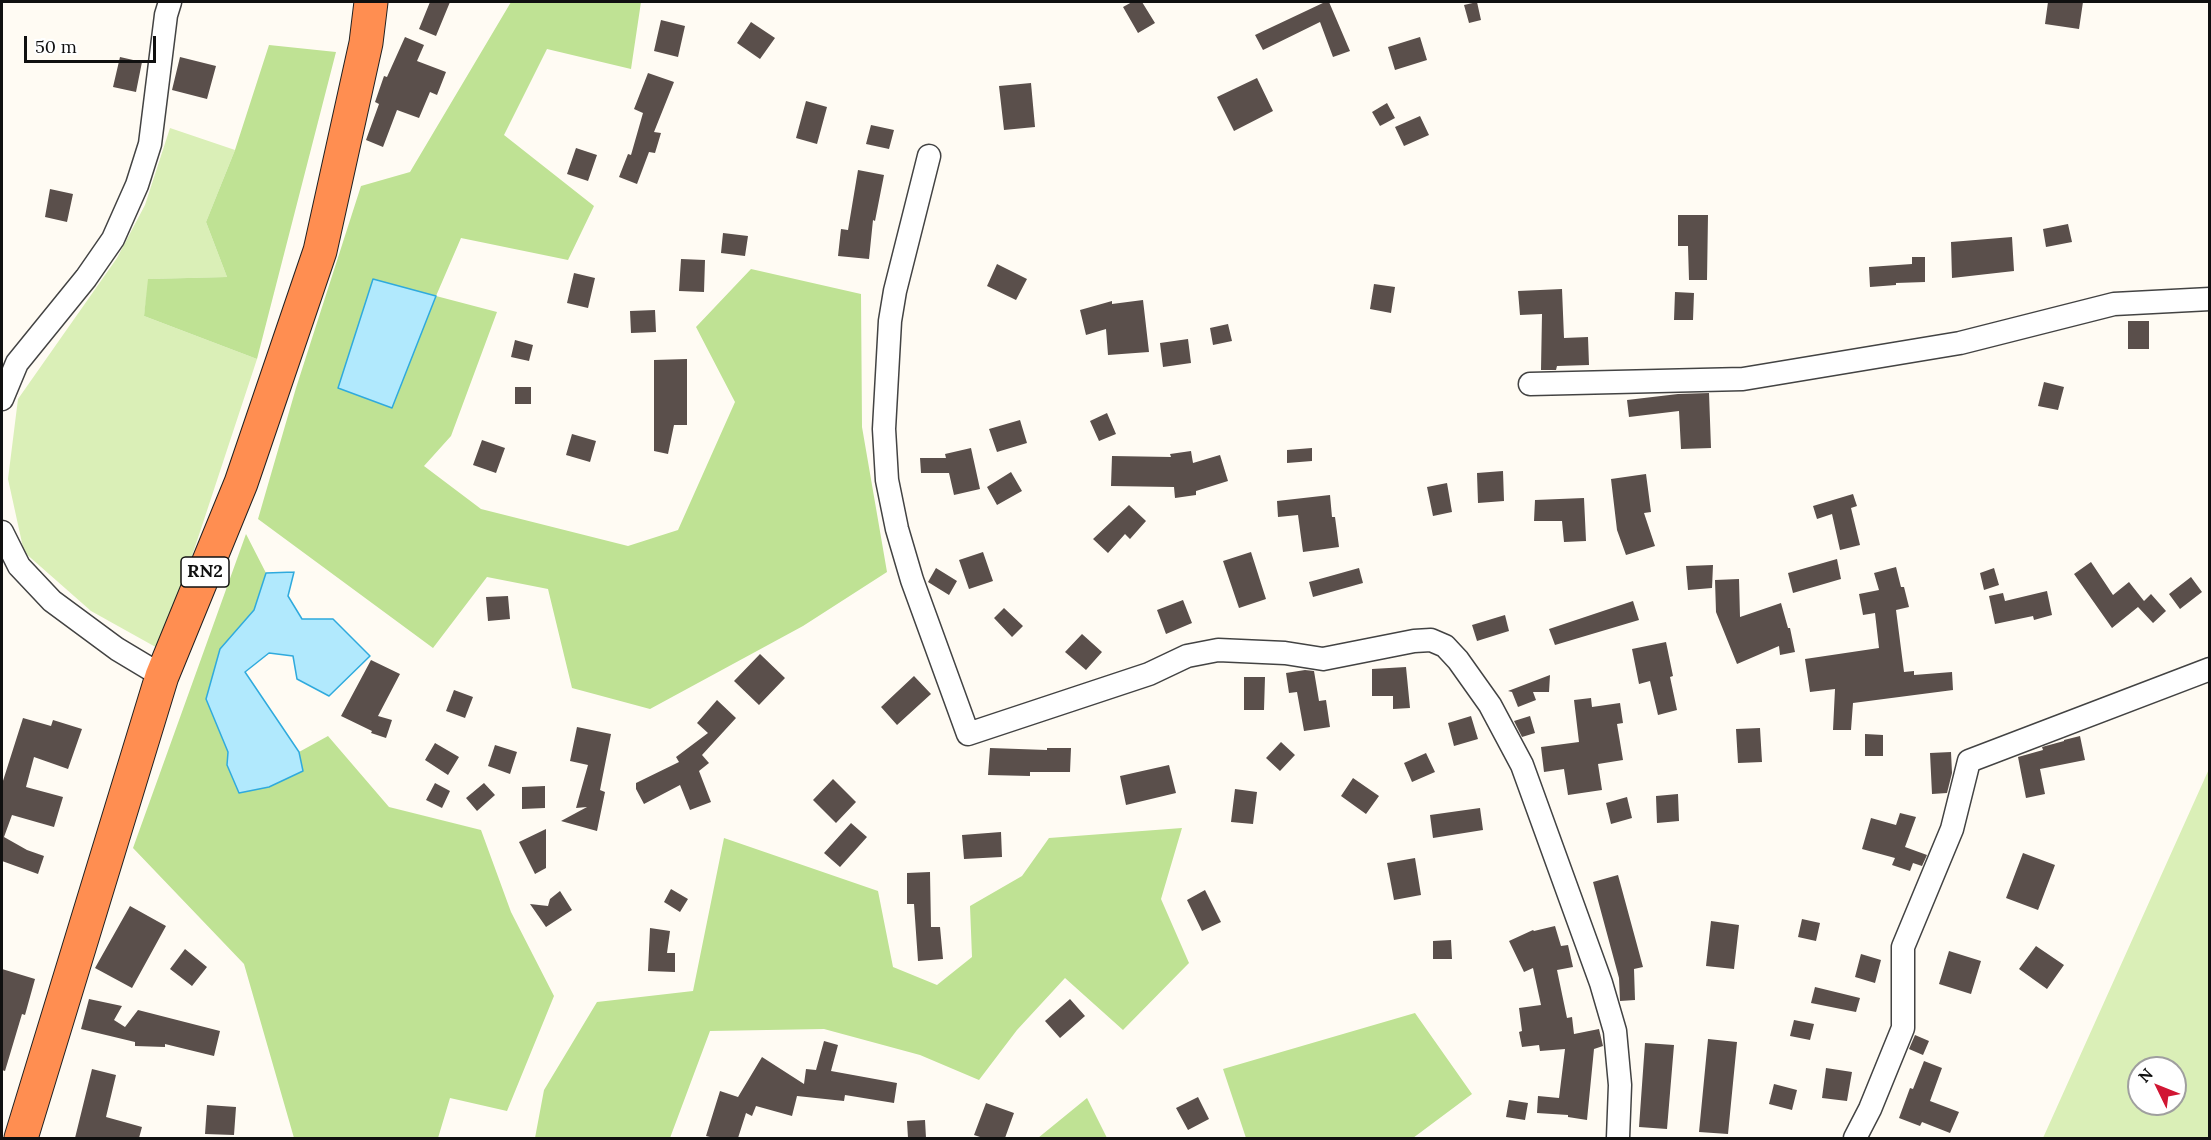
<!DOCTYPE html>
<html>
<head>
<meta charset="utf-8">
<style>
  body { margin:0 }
  #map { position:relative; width:2211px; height:1140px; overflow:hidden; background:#fffbf3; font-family:Lora,serif }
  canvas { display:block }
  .frame { position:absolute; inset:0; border:3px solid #101010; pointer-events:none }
  .north { position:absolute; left:2127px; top:1056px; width:60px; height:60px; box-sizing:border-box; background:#fff; border:2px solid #9f9f9f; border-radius:50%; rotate:313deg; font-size:16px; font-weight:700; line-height:24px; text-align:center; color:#101010 }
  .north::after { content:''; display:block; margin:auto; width:21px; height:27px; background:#d11633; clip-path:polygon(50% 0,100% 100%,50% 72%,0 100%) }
  .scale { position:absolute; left:24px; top:36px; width:132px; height:27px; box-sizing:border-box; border:3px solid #101010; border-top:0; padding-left:8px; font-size:18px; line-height:21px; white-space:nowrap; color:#101010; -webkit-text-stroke:4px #fff; paint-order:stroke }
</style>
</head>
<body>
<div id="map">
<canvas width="2211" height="1140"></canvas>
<div class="frame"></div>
<div class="north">N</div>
<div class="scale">50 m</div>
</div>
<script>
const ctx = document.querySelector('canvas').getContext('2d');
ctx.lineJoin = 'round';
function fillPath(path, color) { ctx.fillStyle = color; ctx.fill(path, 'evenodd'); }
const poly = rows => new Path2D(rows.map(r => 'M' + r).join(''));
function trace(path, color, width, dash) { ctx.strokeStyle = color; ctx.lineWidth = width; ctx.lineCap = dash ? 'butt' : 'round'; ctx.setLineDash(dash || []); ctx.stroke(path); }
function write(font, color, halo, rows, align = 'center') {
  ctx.font = font + ' Lora,serif'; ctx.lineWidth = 6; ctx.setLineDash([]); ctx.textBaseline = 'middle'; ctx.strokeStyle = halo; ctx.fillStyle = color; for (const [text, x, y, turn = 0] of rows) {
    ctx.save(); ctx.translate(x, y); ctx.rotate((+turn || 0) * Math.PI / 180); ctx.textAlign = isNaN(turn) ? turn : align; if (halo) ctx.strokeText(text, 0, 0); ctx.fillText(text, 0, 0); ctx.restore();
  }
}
const green = poly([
  [170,128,235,150,206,222,227,277,149,279,144,316,257,359,161,650,91,611,24,552,8,479,18,399,117,258,145,205],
  [2209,769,2209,1138,2043,1138],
  [2139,1068,2175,1068,2175,1104,2139,1104]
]);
const forest = poly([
  [511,2,641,2,631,69,547,49,504,135,594,206,568,260,461,238,436,296,497,312,451,436,424,466,481,509,628,546,678,530,735,402,696,327,751,269,861,294,862,427,887,572,803,626,650,709,572,688,548,589,487,577,433,648,258,519,296,388,361,186,410,172],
  [269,45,336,52,257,359,144,316,148,279,227,277,206,222,235,150],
  [246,534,266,573,254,610,220,649,206,699,228,752,227,765,239,792,269,787,302,771,299,752,328,736,389,807,481,830,511,912,554,996,507,1111,450,1098,438,1138,294,1138,244,964,133,848],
  [1182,828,1161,899,1189,963,1123,1030,1065,978,1017,1030,979,1080,920,1055,824,1029,710,1031,670,1138,535,1138,544,1090,597,1002,693,991,724,838,878,891,893,967,937,985,972,957,970,906,1022,876,1049,838],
  [1415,1013,1472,1094,1413,1138,1246,1138,1223,1069],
  [1087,1098,1107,1138,1038,1138]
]);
const water = poly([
  [373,279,436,296,392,408,338,388,373,279],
  [294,572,288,596,302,619,333,619,370,656,329,696,297,679,293,656,269,653,245,672,299,752,303,771,269,787,239,793,227,765,228,752,206,699,220,649,254,610,266,573,294,572]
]);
const building = poly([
  [430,2,450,2,436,36,419,29],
  [1132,2,1142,2,1155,23,1138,33,1123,7],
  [1325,2,1329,2,1350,51,1333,57,1320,22,1263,50,1255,35],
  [1477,2,1481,20,1469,23,1464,5],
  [2048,2,2083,2,2079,29,2045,24],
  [661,20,685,26,678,57,654,51],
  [751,22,775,38,760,59,737,43],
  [405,37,424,45,417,61,446,72,437,95,430,92,419,118,397,110,383,147,366,140,379,104,375,102,384,76,387,77],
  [1420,37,1427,60,1395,70,1388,47],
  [120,57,142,62,136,92,113,87],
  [180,57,216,66,207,99,172,90],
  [648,73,674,82,654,132,661,133,655,153,649,152,637,184,619,177,628,154,631,155,643,113,634,109],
  [1257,78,1273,111,1234,131,1217,97],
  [1031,83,1035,127,1004,130,999,86],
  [806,101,827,107,817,144,796,138],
  [1387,103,1395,118,1380,126,1372,112],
  [1420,116,1429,135,1404,146,1395,127],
  [871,125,894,130,889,149,866,144],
  [576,148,597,155,588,181,567,174],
  [858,170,884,175,875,221,873,220,869,259,838,256,841,229,848,230],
  [50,189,73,194,67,222,45,217],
  [1678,215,1708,215,1707,280,1689,280,1688,246,1678,246],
  [2068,224,2072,242,2046,247,2043,229],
  [723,233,748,236,745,256,721,253],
  [2012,237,2014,271,1952,278,1951,242],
  [1912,257,1925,257,1925,282,1896,283,1896,285,1870,287,1869,267,1912,264],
  [681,259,705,260,704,292,679,291],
  [997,264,1027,279,1016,300,987,286],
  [574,273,595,278,588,308,567,303],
  [1374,284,1395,287,1391,313,1370,309],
  [1562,289,1564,338,1588,337,1589,365,1557,366,1556,370,1541,370,1542,314,1520,315,1518,291],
  [1675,292,1694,293,1693,320,1674,320],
  [1143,300,1149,352,1108,355,1106,329,1086,335,1080,310,1112,301,1112,304],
  [655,310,656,332,631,333,630,311],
  [2128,321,2149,321,2149,349,2128,349],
  [1228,324,1232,341,1213,345,1210,328],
  [1188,339,1191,363,1163,367,1160,343],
  [515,340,533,345,529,361,511,357],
  [687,359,687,425,674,425,668,454,654,451,654,360],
  [2044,382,2064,387,2058,410,2038,406],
  [515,387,531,387,531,404,515,404],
  [1709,393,1711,448,1681,449,1679,411,1629,417,1627,400,1678,394],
  [1107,413,1116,434,1099,441,1090,421],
  [1020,420,1027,443,997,452,989,429],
  [572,434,596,441,590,462,566,455],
  [482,440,505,448,496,473,473,465],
  [971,448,980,489,954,495,949,473,921,473,920,458,946,458,945,454],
  [1312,448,1312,461,1287,463,1287,450],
  [1191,451,1193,463,1220,455,1228,481,1196,491,1196,495,1175,498,1174,487,1111,486,1112,456,1171,457,1170,454],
  [1503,471,1504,501,1478,503,1477,473],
  [1011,472,1022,491,997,505,987,487],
  [1646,474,1651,512,1644,513,1655,546,1626,555,1617,530,1611,479],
  [1447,483,1452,512,1433,516,1427,487],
  [1853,494,1857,506,1851,508,1860,545,1840,550,1832,514,1817,519,1813,506],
  [1330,495,1332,517,1335,517,1339,547,1303,552,1298,515,1278,517,1277,501],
  [1584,498,1586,541,1564,542,1562,521,1534,521,1535,500],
  [1129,505,1146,521,1130,539,1125,534,1108,553,1093,539],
  [983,552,993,581,969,589,959,560],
  [1251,552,1266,599,1239,608,1223,561],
  [1837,559,1841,579,1793,593,1788,573],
  [2091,562,2113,595,2129,582,2144,601,2151,594,2166,611,2153,623,2138,607,2112,628,2074,574],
  [1713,565,1712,588,1688,590,1686,566],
  [1896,567,1901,587,1904,587,1909,607,1896,610,1904,672,1914,671,1914,675,1952,672,1953,690,1853,703,1851,730,1833,730,1835,689,1810,692,1805,659,1879,648,1875,613,1863,615,1859,594,1879,590,1874,573],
  [936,568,957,581,949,595,928,582],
  [1359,568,1363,583,1313,597,1309,582],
  [1994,568,1999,585,1984,590,1980,573],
  [2191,577,2202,592,2180,609,2169,594],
  [1739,579,1740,617,1781,603,1788,628,1790,628,1795,652,1780,655,1779,646,1737,664,1716,612,1715,580],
  [2047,591,2052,615,2034,620,2033,616,1995,624,1989,596,2003,593,2005,601],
  [508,596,510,619,488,621,486,597],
  [1183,600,1192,623,1166,634,1157,610],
  [1633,601,1639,620,1555,645,1549,629],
  [1004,608,1023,626,1012,637,994,618],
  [1505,615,1509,631,1477,641,1472,625],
  [1082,634,1102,652,1086,670,1065,652],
  [1666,642,1673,676,1670,677,1677,710,1658,715,1650,681,1639,684,1632,649],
  [760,654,785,678,759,705,734,681],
  [371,660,400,674,378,716,392,720,386,738,371,733,372,731,341,716],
  [1406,667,1410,708,1393,709,1393,696,1372,696,1372,669],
  [1305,670,1314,671,1319,701,1326,700,1330,727,1304,731,1297,692,1289,693,1286,673],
  [1550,675,1549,692,1533,692,1536,700,1518,707,1512,692,1508,691],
  [914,676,931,694,897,725,881,707],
  [1244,677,1265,677,1264,710,1244,710],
  [454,690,473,697,465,718,446,711],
  [1591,698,1592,707,1620,703,1623,723,1617,724,1623,760,1598,764,1602,790,1568,795,1564,769,1544,772,1541,747,1579,742,1574,700],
  [717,700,736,718,702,755,709,763,699,771,711,802,690,810,680,785,644,804,636,789,636,783,679,762,676,757,708,733,697,723],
  [1471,716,1478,739,1454,746,1448,723],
  [1530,716,1535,733,1522,737,1514,721],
  [23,718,51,726,53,720,82,729,68,769,34,757,26,787,63,797,54,827,12,815,4,837,27,850,44,856,38,874,2,861,2,784],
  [577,727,611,734,600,790,605,792,597,831,561,821,587,807,576,808,588,765,570,761],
  [1760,728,1762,762,1738,763,1736,729],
  [1865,734,1883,735,1883,756,1865,756],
  [2080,736,2085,760,2040,769,2045,794,2026,798,2018,757,2043,750,2042,747,2064,741,2064,740],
  [1281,742,1295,755,1280,771,1266,758],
  [435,743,459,757,448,775,425,760],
  [495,745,517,752,510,774,488,766],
  [990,748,1047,750,1047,748,1071,748,1070,772,1030,772,1030,776,988,775],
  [1951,752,1952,773,1947,793,1932,794,1930,753],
  [1426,753,1435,772,1412,782,1404,763],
  [1169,765,1176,793,1126,805,1120,776],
  [1353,778,1379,796,1366,814,1341,796],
  [833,779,856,802,836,823,813,800],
  [435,783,450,791,442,808,426,800],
  [484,783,495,795,477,811,466,798],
  [545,786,545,808,522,809,522,787],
  [1235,789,1257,792,1253,824,1231,822],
  [1678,794,1679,821,1657,823,1656,796],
  [1627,797,1632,818,1611,824,1606,803],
  [1480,808,1483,830,1433,838,1430,815],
  [1900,813,1916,817,1905,847,1927,855,1922,866,1913,863,1910,871,1892,865,1895,858,1862,849,1871,818,1896,825],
  [851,823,867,837,840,867,824,853],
  [546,829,546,868,535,874,519,842],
  [1001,832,1002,857,964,859,962,835],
  [2023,853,2055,865,2038,910,2006,898],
  [1415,858,1421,895,1394,900,1387,863],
  [930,872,931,927,940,927,943,959,918,961,914,904,907,904,907,873],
  [1618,875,1643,967,1634,969,1635,1000,1620,1001,1619,978,1593,882],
  [671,889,688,899,680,912,664,902],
  [1205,890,1221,922,1202,931,1187,900],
  [560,891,572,910,546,927,530,904,548,906,550,899],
  [130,906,166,926,132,988,95,968],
  [1802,919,1820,923,1816,941,1798,937],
  [1711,921,1739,925,1734,969,1706,966],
  [1555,926,1561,946,1568,945,1573,967,1557,970,1567,1018,1572,1017,1574,1034,1599,1029,1603,1046,1594,1049,1587,1120,1568,1117,1568,1115,1537,1113,1538,1096,1559,1098,1565,1049,1540,1051,1539,1045,1522,1047,1519,1032,1522,1031,1519,1008,1541,1005,1533,968,1524,972,1509,941,1533,930,1534,931],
  [650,928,670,931,667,953,675,953,675,972,648,971],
  [1451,940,1452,959,1433,959,1433,941],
  [2036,946,2064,965,2047,989,2019,969],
  [185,949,207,967,192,986,170,969],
  [1949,951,1981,961,1971,994,1939,984],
  [1861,954,1881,960,1875,983,1855,977],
  [2,969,35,979,25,1015,22,1014,5,1071,2,1070],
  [1815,987,1860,998,1856,1012,1811,1003],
  [89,999,122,1006,114,1020,125,1027,138,1010,220,1031,214,1056,165,1044,165,1047,135,1046,135,1042,81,1029],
  [1070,999,1085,1016,1060,1038,1045,1021],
  [1794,1020,1814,1024,1810,1040,1790,1036],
  [1915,1035,1929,1041,1923,1055,1909,1049],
  [1708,1039,1737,1042,1728,1134,1699,1132],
  [824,1041,838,1045,831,1071,897,1083,894,1103,845,1095,844,1101,797,1096,792,1116,756,1106,752,1116,746,1113,738,1138,714,1138,706,1136,720,1091,738,1097,762,1057,804,1084,806,1069,816,1070],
  [1645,1043,1674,1045,1667,1129,1639,1127],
  [1924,1061,1942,1068,1930,1101,1959,1112,1950,1133,1922,1122,1920,1126,1899,1118,1910,1088,1913,1089],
  [1826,1068,1852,1072,1847,1101,1822,1098],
  [92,1069,116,1075,106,1117,142,1127,139,1138,75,1138],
  [1774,1084,1797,1090,1792,1110,1769,1104],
  [1198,1097,1209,1119,1188,1130,1176,1108],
  [1509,1100,1528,1103,1525,1120,1506,1117],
  [986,1103,1014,1113,1005,1138,983,1138,974,1135],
  [207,1105,236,1107,234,1135,205,1134],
  [925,1120,926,1138,908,1138,907,1121]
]);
const minor = poly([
  [929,156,895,291,890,321,884,429,887,480,897,529,912,580,968,734,1149,674,1187,656,1218,650,1285,653,1323,659,1414,641,1431,640,1445,646,1458,660,1490,705,1522,765,1601,983,1615,1031,1620,1085,1618,1138],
  [1530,384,1743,379,1960,343,2114,304,2210,299],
  [2,399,17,363,86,278,113,239,137,185,150,144,166,15,170,2],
  [2,532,19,566,52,601,117,649,162,676],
  [1855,1138,1870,1109,1903,1028,1903,947,1952,829,1969,761,2210,669]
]);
const highway = poly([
  [21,1138,162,676,241,483,320,251,366,43,371,2]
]);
const shields = [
  [205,572,48]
];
const shieldNames = [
  ["RN2",205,572]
];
fillPath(green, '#daefb7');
fillPath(forest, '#bfe294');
fillPath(water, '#b1e9fd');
trace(water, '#2faadd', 1.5);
fillPath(building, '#5a4f4b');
trace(minor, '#434343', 25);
trace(highway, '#212121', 35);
trace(minor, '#fff', 22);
trace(highway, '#ff8e51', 33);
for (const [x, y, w] of shields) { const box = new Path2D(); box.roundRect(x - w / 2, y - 15, w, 30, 4.5); ctx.fillStyle = '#fff'; ctx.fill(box); trace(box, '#101010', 1.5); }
write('bold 18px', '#101010', null, shieldNames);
</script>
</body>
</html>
